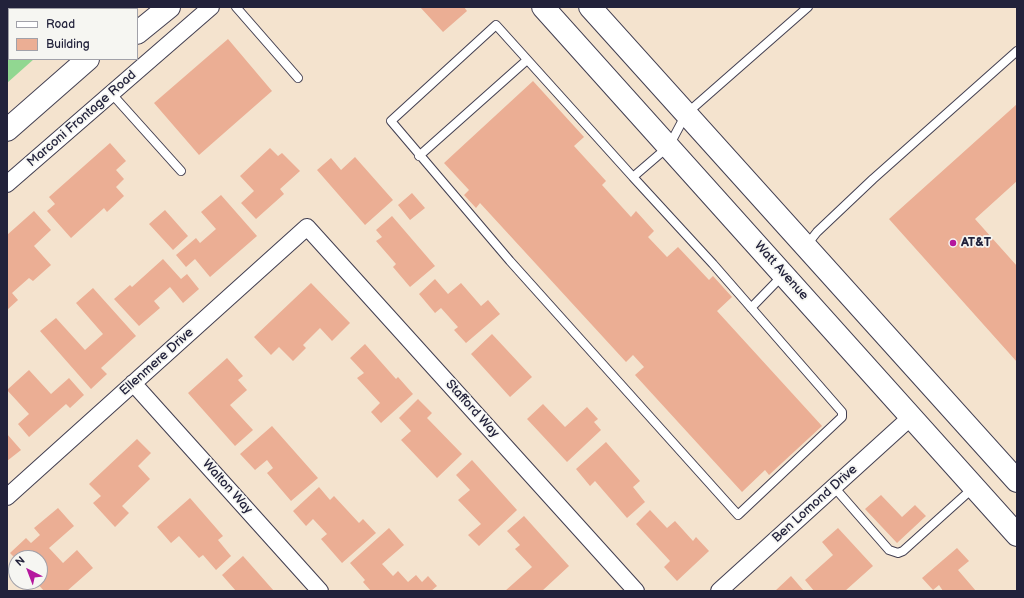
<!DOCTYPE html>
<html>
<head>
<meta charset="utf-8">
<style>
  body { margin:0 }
  #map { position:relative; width:1024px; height:598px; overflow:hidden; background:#f4e3ce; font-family:"Balsamiq Sans",sans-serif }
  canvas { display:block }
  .frame { position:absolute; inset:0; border:8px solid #22223b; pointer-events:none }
  .legend { position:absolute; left:8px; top:8px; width:130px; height:52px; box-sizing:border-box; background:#f6f6f2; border:1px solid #a1a1a9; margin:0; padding:5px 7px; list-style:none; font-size:12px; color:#22223b }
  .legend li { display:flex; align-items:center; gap:8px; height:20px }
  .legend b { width:20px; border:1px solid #a1a1a9 }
  .north { position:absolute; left:8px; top:550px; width:40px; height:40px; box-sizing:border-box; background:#f6f6f2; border:1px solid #a1a1a9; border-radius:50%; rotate:318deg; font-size:11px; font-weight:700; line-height:16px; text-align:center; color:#22223b }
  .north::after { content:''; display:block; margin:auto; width:14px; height:18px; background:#b5179e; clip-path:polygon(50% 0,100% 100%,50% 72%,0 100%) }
</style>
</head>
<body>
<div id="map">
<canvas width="1024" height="598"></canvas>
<div class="frame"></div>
<ul class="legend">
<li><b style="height:5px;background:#fff"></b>Road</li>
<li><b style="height:11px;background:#ebae94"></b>Building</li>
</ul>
<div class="north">N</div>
</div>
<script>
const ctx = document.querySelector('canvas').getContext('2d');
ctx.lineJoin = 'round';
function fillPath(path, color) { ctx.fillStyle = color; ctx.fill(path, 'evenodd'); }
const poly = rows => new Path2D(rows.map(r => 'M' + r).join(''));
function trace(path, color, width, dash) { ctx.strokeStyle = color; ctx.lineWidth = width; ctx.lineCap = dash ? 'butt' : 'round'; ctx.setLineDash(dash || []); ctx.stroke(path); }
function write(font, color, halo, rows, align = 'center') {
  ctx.font = font + ' "Balsamiq Sans",sans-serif'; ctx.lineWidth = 3.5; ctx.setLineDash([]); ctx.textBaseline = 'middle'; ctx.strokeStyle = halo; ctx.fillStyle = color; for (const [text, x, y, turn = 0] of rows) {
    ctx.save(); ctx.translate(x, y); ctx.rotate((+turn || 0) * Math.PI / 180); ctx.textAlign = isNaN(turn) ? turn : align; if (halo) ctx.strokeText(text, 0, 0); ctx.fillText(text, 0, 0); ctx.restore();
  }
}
const green = poly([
  [7,7,94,7,91,9,9,9,9,59,34,59,7,83]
]);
const building = poly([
  [420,7,464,7,467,11,443,32],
  [228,39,272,91,199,155,154,103],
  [533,81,584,137,574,146,606,181,602,185,631,217,636,211,654,231,648,237,667,257,678,247,709,280,713,276,732,297,717,311,822,426,769,475,765,470,742,492,635,375,644,367,633,355,626,362,480,203,476,208,464,195,469,190,444,163],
  [1017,104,1017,181,975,219,1017,266,1017,362,889,219],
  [110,143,126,161,116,170,124,179,116,187,124,196,107,212,104,208,71,238,47,211,55,204,49,197],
  [270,148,278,156,282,153,300,171,280,189,284,194,256,219,241,203,254,191,240,176],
  [355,157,393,200,365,225,317,170,331,158,341,170],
  [412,193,425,208,410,220,398,205],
  [221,195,257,236,210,277,195,259,186,267,176,255,196,238,200,243,216,229,201,212],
  [165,210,188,236,173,250,149,224],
  [34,211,51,230,34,246,51,265,33,281,29,278,12,293,18,300,7,310,7,235],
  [392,216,435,266,410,287,393,267,396,264,376,241,382,237,376,230],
  [163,259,181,279,187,274,199,289,183,303,170,287,154,301,160,308,139,326,114,299,130,285,132,287],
  [435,279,448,294,461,283,481,306,488,300,500,314,466,343,454,330,458,327,441,308,435,313,419,294],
  [311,283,350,323,332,341,320,328,303,345,306,348,293,361,279,347,271,355,254,337],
  [93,288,136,336,101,368,107,374,91,389,40,331,56,318,85,350,103,334,76,303],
  [492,334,532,377,510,397,471,354],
  [365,344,396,379,398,377,413,394,381,423,371,412,380,403,357,378,364,373,350,358],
  [227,358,243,376,238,380,247,390,230,405,253,430,235,446,188,393],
  [29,370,51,394,69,378,84,395,70,408,66,404,29,437,18,424,29,414,7,390],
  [418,399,432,413,427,418,462,454,437,478,401,440,411,431,399,418],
  [543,404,565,427,587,407,598,419,594,422,601,430,567,462,527,419],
  [272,426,318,478,291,501,267,473,273,468,267,460,255,470,240,454],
  [7,434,21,450,7,461],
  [137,439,151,453,138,466,150,479,122,506,129,513,115,527,93,503,101,496,89,484],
  [606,442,640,481,633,487,645,502,627,518,595,481,590,486,576,469],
  [472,460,517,510,479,546,468,535,481,524,458,500,470,490,456,475],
  [319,487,330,500,334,496,359,523,363,519,376,533,342,563,321,539,327,534,313,519,306,526,293,511],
  [881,495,902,517,915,505,926,516,897,543,865,509],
  [190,498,223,536,218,540,231,556,216,570,203,555,199,558,179,536,171,543,157,527],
  [58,508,74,526,49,548,63,563,77,550,93,568,67,591,44,591,36,582,40,582,40,558,16,558,16,559,10,553,26,538,31,543,40,535,34,528],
  [650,510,667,528,675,521,693,541,696,537,709,551,677,581,664,567,670,561,636,524],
  [524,516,569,566,542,591,505,591,532,567,515,549,520,545,507,531],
  [389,528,404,545,382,564,393,576,398,571,408,582,416,575,422,582,428,576,437,586,431,591,371,591,363,582,365,580,350,563],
  [838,528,873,566,845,591,814,591,805,580,833,555,822,542],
  [957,548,969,561,958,570,976,591,943,591,939,585,933,590,922,578],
  [243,556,274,591,236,591,222,575],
  [791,576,804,591,775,591]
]);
const service = poly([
  [236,7,298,78],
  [111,93,181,171],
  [419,156,527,60],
  [633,177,496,25,391,121,510,261,738,515,842,417,842,412,713,264,633,177,669,146,686,114,808,7],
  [806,246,817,232,873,179,1017,51],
  [751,308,783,275],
  [834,487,889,550,898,553,903,551,973,488]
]);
const minor = poly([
  [7,184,211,7],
  [133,383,320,591],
  [7,497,307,227,636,591],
  [719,591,911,417]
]);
const secondary = poly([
  [122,9,124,7],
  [137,33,169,7],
  [7,130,88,59]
]);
const primary = poly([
  [543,7,1017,535],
  [590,7,1017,481]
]);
const markers = [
  [953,243,4,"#b5179e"]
];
const streetNames = [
  ["Marconi Frontage Road",82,119,-41],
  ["Watt Avenue",781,271,48],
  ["Ellenmere Drive",157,362,-42],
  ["Stafford Way",472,409,48],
  ["Walton Way",227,487,48],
  ["Ben Lomond Drive",815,504,-42]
];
const poiNames = [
  ["AT&T",961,243]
];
fillPath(green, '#91d791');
fillPath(building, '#ebae94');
trace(service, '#423f51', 10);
trace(minor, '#423f51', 18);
trace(secondary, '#423f51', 24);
trace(primary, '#423f51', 24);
trace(service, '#fff', 8);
trace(minor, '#fff', 16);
trace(secondary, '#fff', 22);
trace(primary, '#fff', 22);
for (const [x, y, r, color] of markers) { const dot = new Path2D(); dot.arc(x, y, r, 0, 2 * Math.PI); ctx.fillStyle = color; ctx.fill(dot); trace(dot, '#f6f6f2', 1.5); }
write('13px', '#22223b', '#f6f6f2', streetNames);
write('bold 13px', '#22223b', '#f6f6f2', poiNames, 'left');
</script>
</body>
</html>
